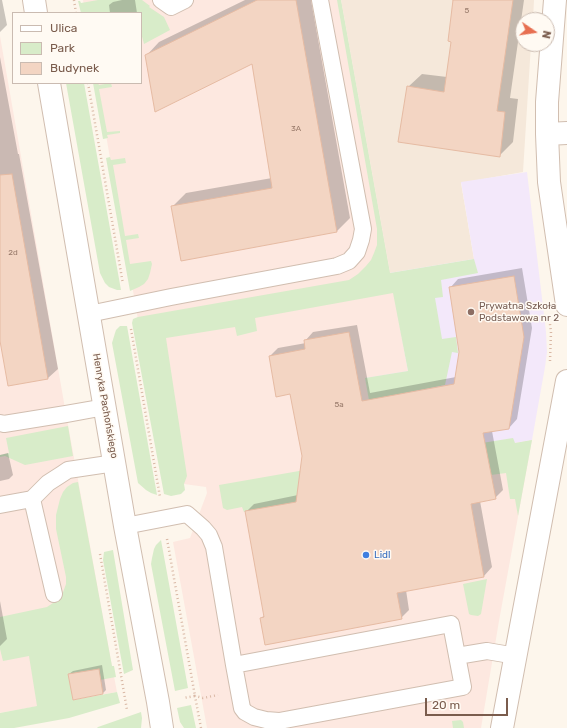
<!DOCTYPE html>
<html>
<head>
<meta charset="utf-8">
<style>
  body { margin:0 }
  #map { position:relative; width:567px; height:728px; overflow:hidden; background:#fdf6ec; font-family:Rubik,sans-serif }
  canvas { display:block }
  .legend { position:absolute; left:12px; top:12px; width:130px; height:72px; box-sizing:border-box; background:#fffaf3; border:1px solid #cabbb1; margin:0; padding:5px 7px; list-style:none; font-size:12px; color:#7a5c4d }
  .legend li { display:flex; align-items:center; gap:8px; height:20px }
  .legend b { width:20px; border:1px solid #cabbb1 }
  .north { position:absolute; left:515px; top:12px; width:40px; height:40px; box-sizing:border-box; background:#fffaf3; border:1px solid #cabbb1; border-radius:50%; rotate:103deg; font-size:11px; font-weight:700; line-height:16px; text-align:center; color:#7a5c4d }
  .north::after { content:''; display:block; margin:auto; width:14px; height:18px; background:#e76f51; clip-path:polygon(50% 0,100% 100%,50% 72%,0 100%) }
  .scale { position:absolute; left:425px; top:698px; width:83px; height:18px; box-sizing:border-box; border:2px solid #7a5c4d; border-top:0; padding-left:5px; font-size:12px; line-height:14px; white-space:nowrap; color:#7a5c4d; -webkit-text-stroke:3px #fffaf3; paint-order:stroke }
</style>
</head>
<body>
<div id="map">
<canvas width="567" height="728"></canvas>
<ul class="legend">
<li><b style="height:5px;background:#fff"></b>Ulica</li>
<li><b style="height:11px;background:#d8ecc9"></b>Park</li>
<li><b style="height:11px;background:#f3d5c3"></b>Budynek</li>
</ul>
<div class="north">N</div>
<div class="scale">20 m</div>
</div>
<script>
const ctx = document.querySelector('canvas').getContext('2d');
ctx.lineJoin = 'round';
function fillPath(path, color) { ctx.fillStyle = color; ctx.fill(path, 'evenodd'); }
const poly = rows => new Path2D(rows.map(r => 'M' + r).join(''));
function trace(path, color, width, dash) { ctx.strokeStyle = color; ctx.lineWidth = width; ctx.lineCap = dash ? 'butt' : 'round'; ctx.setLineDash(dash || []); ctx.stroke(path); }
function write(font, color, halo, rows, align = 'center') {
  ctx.font = font + ' Rubik,sans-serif'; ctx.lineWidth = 3; ctx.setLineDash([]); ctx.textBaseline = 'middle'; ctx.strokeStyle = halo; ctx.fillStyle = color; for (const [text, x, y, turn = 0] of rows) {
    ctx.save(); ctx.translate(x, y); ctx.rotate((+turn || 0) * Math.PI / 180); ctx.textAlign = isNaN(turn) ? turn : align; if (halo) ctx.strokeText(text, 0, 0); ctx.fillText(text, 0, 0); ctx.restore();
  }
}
const residential = poly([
  [341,0,534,0,533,20,523,20,523,44,531,44,523,172,461,183,474,259,390,273]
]);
const commercial = poly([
  [83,0,341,0,408,371,381,465,532,440,499,621,481,728,207,728,173,542,190,538,207,493,206,487,184,484,167,487,97,83,141,83,141,13,85,13],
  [0,36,66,414,112,666,117,692,0,713]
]);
const education = poly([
  [527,172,546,332,547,352,545,367,532,440,381,466,365,378,408,371,390,273,474,259,461,182]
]);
const green = poly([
  [98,0,142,0,150,6,149,7,164,17,170,30,144,44,141,33,141,13,81,13,78,1,80,1,81,3],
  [337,0,341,0,390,273,474,259,478,273,441,280,443,297,435,298,442,339,456,337,458,353,452,352,445,385,401,394,409,445,432,451,513,438,515,443,532,440,518,516,515,499,510,499,506,473,491,475,489,466,244,512,242,507,227,510,223,508,219,485,379,457,365,378,408,371,393,293,255,318,257,331,237,336,235,327,166,338,187,476,184,484,185,490,181,494,171,496,164,494,132,323,133,319,138,317,349,280,358,274,366,266,371,260,374,253,377,245,377,229],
  [66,83,84,83,121,290,117,290,109,287,105,283,100,273],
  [93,83,98,83,99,85,111,83,112,87,99,89,107,132,120,131,120,133,107,135,108,138,103,139],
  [110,157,111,160,125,158,126,163,113,165,125,236,138,234,139,238,126,240,130,264,151,261,152,264,150,273,148,279,144,284,139,287,130,291,106,158],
  [120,326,127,326,157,495,151,493,146,490,138,483,112,343,115,333,116,330],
  [68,426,73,456,25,465,5,456,0,457,0,455,9,453,6,438],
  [78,482,112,666,114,666,116,677,100,680,98,669,69,674,73,700,117,692,120,703,69,718,14,728,0,728,0,713,37,706,29,656,3,661,0,649,0,617,47,607,59,599,62,595,66,584,66,577,56,529,56,515,60,499,63,492,67,487,73,483],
  [161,540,188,688,175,691,151,564,152,558,154,549,156,545],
  [113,550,133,670,124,674,103,560,104,552],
  [487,579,481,614,478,616,471,615,469,614,463,584],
  [191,705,196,728,184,728,180,722,177,708],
  [141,712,142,718,141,728,97,728,98,727],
  [461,720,463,722,464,728,453,728,452,721]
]);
const shadow = poly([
  [0,0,2,0,7,25,0,32],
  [122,0,135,0,137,13,110,13,109,5,113,2],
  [245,0,311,0,350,218,336,232,172,207,186,193,272,178,252,62,146,56,159,42],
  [454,0,524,0,510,98,518,99,513,142,499,156,408,87,422,74,447,77,452,41],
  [0,57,18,154,19,154,58,369,48,378,9,385,0,335],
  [522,268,532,328,517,419,509,428,492,431,503,490,495,498,480,501,492,567,484,576,406,590,409,610,401,618,261,618,265,615,246,512,254,504,298,495,303,456,291,393,270,356,278,348,306,343,305,341,313,332,357,325,370,393,456,377,460,352,450,288,458,279],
  [8,453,13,475,9,479,0,481,0,455],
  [0,601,7,639,0,646],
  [102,665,106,690,103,693,69,674,73,671]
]);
const building = poly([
  [257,0,296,0,337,232,181,261,171,206,272,188,252,64,155,112,145,55,257,0],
  [453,0,513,0,497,111,505,112,500,157,398,142,407,86,444,92,451,42,448,41,453,0],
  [12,174,48,379,8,386,0,341,0,175,12,174],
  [514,276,524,337,509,429,483,433,496,499,471,504,484,577,397,593,402,619,265,645,260,618,264,617,245,511,296,502,302,456,290,394,276,397,269,356,305,349,304,340,349,332,362,401,454,384,459,352,449,287,514,276],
  [99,669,103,694,73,700,68,674,99,669]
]);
const path = poly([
  [74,0,76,13],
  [88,83,123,284],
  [131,329,160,497],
  [550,361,551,332,550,324],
  [167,539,195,696,183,698],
  [100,554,127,710],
  [201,728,195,696,203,698,218,695]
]);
const service = poly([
  [161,0,171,7,185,0],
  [89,314,171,297,337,266,349,261,357,252,361,240,363,229,320,0],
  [0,423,4,424,66,414,105,407],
  [32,499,54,594],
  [0,505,32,499,48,483,62,474,68,470,115,463],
  [125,526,187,514,203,528,209,535,214,547,234,665,242,708,245,712,254,717,266,720,279,721,463,687,451,624,234,665],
  [457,656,487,651,516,656]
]);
const minor = poly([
  [555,0,547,102,547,134,549,182,567,305],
  [547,134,567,133],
  [502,728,567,381]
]);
const tertiary = poly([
  [34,0,36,13],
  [49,83,125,526,158,702,162,728]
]);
const markers = [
  [471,312,4,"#8d6e63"],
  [366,555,4,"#3f7fe0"]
];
const numberNames = [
  ["5",467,11],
  ["3A",296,129],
  ["2d",13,253],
  ["5a",339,405]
];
const educationNames = [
  ["Prywatna Szkoła",479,306],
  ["Podstawowa nr 2",479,318]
];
const streetNames = [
  ["Henryka Pachońskiego",105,406,80]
];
const shopNames = [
  ["Lidl",374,555]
];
fillPath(residential, '#f5e8da');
fillPath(commercial, '#fde8e0');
fillPath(education, '#f3e8fa');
fillPath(green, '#d8ecc9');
fillPath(shadow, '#0003');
fillPath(building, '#f3d5c3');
trace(building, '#e6bba3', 1);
trace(service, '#d1beb0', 18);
trace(minor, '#d1beb0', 24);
trace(tertiary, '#d1beb0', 24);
trace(path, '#d9b8a5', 2.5, [1, 3]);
trace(service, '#fff', 16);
trace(minor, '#fff', 22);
trace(tertiary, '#fff', 22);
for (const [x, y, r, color] of markers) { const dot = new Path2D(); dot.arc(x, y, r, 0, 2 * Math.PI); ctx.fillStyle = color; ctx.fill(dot); trace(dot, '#fffaf3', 1.5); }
write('8px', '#987a6a', null, numberNames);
write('10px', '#785e54', '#fffaf3', educationNames, 'left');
write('10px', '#7a5c4d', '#fffaf3', streetNames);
write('10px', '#366cbe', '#fffaf3', shopNames, 'left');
</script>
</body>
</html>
